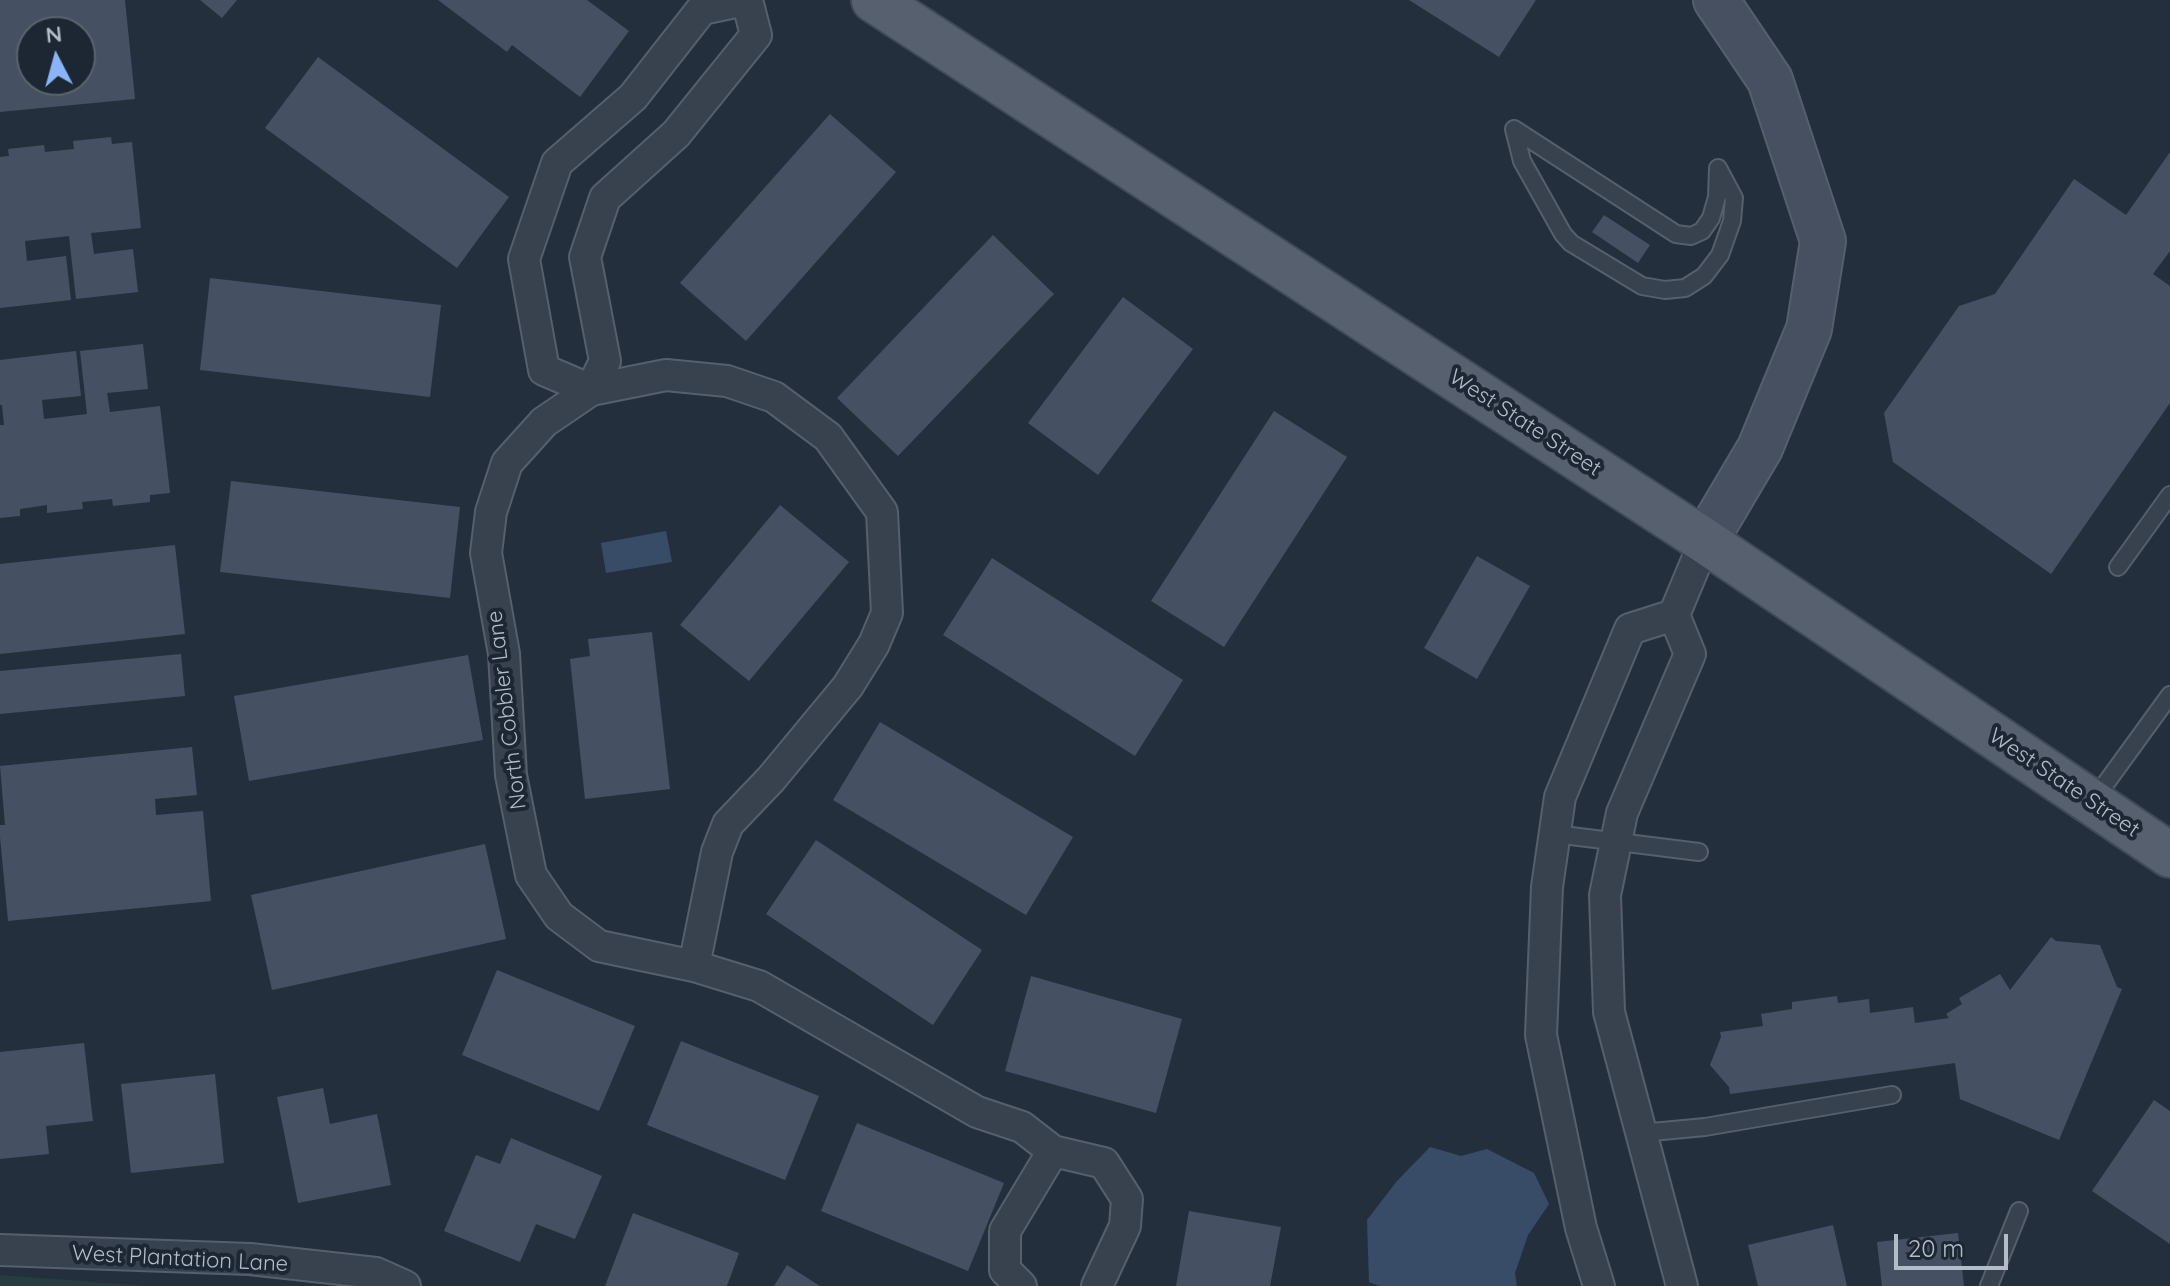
<!DOCTYPE html>
<html>
<head>
<meta charset="utf-8">
<style>
  body { margin:0 }
  #map { position:relative; width:2170px; height:1286px; overflow:hidden; background:#242f3e; font-family:Quicksand,sans-serif }
  canvas { display:block }
  .north { position:absolute; left:16px; top:16px; width:80px; height:80px; box-sizing:border-box; background:#1d2633; border:2px solid #59626f; border-radius:50%; rotate:354deg; font-size:22px; font-weight:700; line-height:32px; text-align:center; color:#b4bcc9 }
  .north::after { content:''; display:block; margin:auto; width:28px; height:36px; background:#8ab4f8; clip-path:polygon(50% 0,100% 100%,50% 72%,0 100%) }
  .scale { position:absolute; left:1894px; top:1234px; width:114px; height:36px; box-sizing:border-box; border:4px solid #b4bcc9; border-top:0; padding-left:10px; font-size:24px; line-height:28px; white-space:nowrap; color:#b4bcc9; -webkit-text-stroke:6px #1d2633; paint-order:stroke }
</style>
</head>
<body>
<div id="map">
<canvas width="2170" height="1286"></canvas>
<div class="north">N</div>
<div class="scale">20 m</div>
</div>
<script>
const ctx = document.querySelector('canvas').getContext('2d');
ctx.lineJoin = 'round';
function fillPath(path, color) { ctx.fillStyle = color; ctx.fill(path, 'evenodd'); }
const poly = rows => new Path2D(rows.map(r => 'M' + r).join(''));
function trace(path, color, width, dash) { ctx.strokeStyle = color; ctx.lineWidth = width; ctx.lineCap = dash ? 'butt' : 'round'; ctx.setLineDash(dash || []); ctx.stroke(path); }
function write(font, color, halo, rows, align = 'center') {
  ctx.font = font + ' Quicksand,sans-serif'; ctx.lineWidth = 8; ctx.setLineDash([]); ctx.textBaseline = 'middle'; ctx.strokeStyle = halo; ctx.fillStyle = color; for (const [text, x, y, turn = 0] of rows) {
    ctx.save(); ctx.translate(x, y); ctx.rotate((+turn || 0) * Math.PI / 180); ctx.textAlign = isNaN(turn) ? turn : align; if (halo) ctx.strokeText(text, 0, 0); ctx.fillText(text, 0, 0); ctx.restore();
  }
}
const green = poly([
  [0,1275,148,1286,0,1286]
]);
const water = poly([
  [666,531,672,562,606,573,601,543],
  [1430,1147,1461,1156,1487,1149,1534,1173,1549,1204,1528,1235,1515,1273,1517,1286,1380,1286,1369,1282,1367,1220,1397,1181]
]);
const building = poly([
  [0,0,125,0,135,99,0,112],
  [32,32,80,32,80,80,32,80],
  [200,0,237,0,222,18],
  [438,0,587,0,629,31,580,97,512,45,507,52],
  [1409,0,1536,0,1499,57],
  [318,57,509,197,457,268,265,128],
  [830,114,896,172,746,341,680,283],
  [111,137,112,144,132,142,141,228,91,233,94,254,133,249,138,292,76,299,69,236,25,241,27,261,66,256,71,300,0,308,0,157,9,156,8,149,44,145,45,152,74,149,73,141],
  [2170,152,2170,251,2153,274,2170,286,2170,403,2051,574,1893,462,1884,413,1959,306,1995,294,2074,179,2126,215],
  [1604,215,1650,245,1638,263,1592,232],
  [993,235,1054,294,898,456,837,398],
  [210,278,441,305,430,397,200,370],
  [1123,297,1193,349,1098,475,1028,423],
  [143,344,148,389,107,393,110,412,160,406,170,493,150,495,150,502,113,506,112,499,82,502,83,509,47,513,47,505,20,509,20,516,0,518,0,425,4,425,2,405,0,405,0,360,76,351,81,396,42,400,44,419,87,414,80,351],
  [1274,411,1347,457,1224,647,1151,601],
  [231,481,460,507,450,598,220,572],
  [780,505,849,562,749,681,680,625],
  [175,545,185,634,0,654,0,564],
  [1477,556,1530,586,1477,679,1424,648],
  [992,558,1183,680,1135,756,943,635],
  [652,632,670,789,585,799,570,659,590,656,588,639],
  [181,654,185,696,0,714,0,671],
  [468,655,483,740,249,781,234,696],
  [880,722,1073,837,1026,915,833,800],
  [192,747,197,795,155,799,156,815,203,811,211,901,8,921,0,837,0,825,5,825,0,766],
  [816,840,982,950,933,1025,766,914],
  [485,844,506,939,272,990,251,895],
  [2051,937,2056,941,2100,945,2117,987,2122,989,2059,1140,1960,1099,1955,1063,1730,1094,1729,1087,1710,1065,1721,1037,1720,1032,1763,1026,1761,1014,1792,1009,1792,1002,1837,996,1838,1003,1869,999,1870,1013,1913,1007,1915,1023,1949,1018,1946,1014,1962,1004,1959,998,2000,974,2010,990],
  [497,970,635,1026,599,1111,462,1055],
  [1031,976,1182,1019,1156,1113,1005,1071],
  [681,1041,819,1096,785,1180,647,1125],
  [84,1043,93,1121,46,1126,49,1154,0,1159,0,1052],
  [215,1074,224,1163,131,1173,121,1084],
  [323,1088,330,1124,377,1114,391,1185,298,1203,277,1097],
  [2154,1100,2170,1111,2170,1244,2092,1191],
  [857,1123,1004,1183,968,1271,821,1211],
  [511,1138,602,1176,575,1239,536,1224,520,1262,444,1231,476,1155,500,1164],
  [1189,1211,1281,1227,1270,1286,1176,1286],
  [633,1213,739,1253,727,1286,605,1286],
  [1833,1225,1847,1286,1758,1286,1748,1245],
  [1958,1233,1964,1286,1882,1286,1877,1242],
  [787,1265,820,1286,774,1286]
]);
const lane = poly([
  [1514,129,1676,234,1691,236,1702,231,1711,218,1717,197,1718,168,1734,198,1732,221,1720,255,1704,276,1685,288,1665,290,1642,286,1571,243,1563,234,1522,161,1514,129],
  [2118,567,2170,495],
  [2093,801,2170,695],
  [1555,834,1699,852],
  [1641,1133,1705,1127,1892,1095],
  [1989,1286,2019,1211]
]);
const street = poly([
  [745,0,702,9,633,97,557,163,524,259,544,370,591,390,605,361,585,257,605,198,676,134,756,35,747,0],
  [1674,615,1705,541],
  [694,966,717,852,728,824,771,779,848,686,874,644,887,613,882,512,828,437,774,397,727,381,666,375,591,390,544,422,507,463,491,512,486,553,504,654,511,775,531,875,559,916,599,946,694,966,759,986,977,1112,1022,1127,1053,1151],
  [0,1250,250,1259,376,1273,405,1286],
  [1021,1286,1005,1270,1005,1231,1053,1151,1104,1163,1127,1199,1125,1226,1097,1286],
  [1599,1286,1581,1228,1541,1035,1547,887,1560,797,1630,629,1674,615,1690,654,1622,813,1605,895,1609,1012,1682,1286]
]);
const secondary = poly([
  [1705,541,1760,448,1809,329,1823,241,1770,80,1716,0]
]);
const primary = poly([
  [874,0,1705,541,2170,855]
]);
const streetNames = [
  ["West State Street",1525,423,33],
  ["North Cobbler Lane",507,710,-97],
  ["West State Street",2064,783,34],
  ["West Plantation Lane",180,1259,3]
];
fillPath(green, '#263c3f');
fillPath(water, '#394c67');
fillPath(building, '#455162');
trace(lane, '#565f6c', 20);
trace(street, '#565f6c', 34);
trace(secondary, '#565f6c', 48);
trace(primary, '#414a57', 48);
trace(lane, '#38414e', 16);
trace(street, '#38414e', 30);
trace(secondary, '#465061', 44);
trace(primary, '#56606e', 44);
write('22px', '#b4bcc9', '#1d2633', streetNames);
</script>
</body>
</html>
